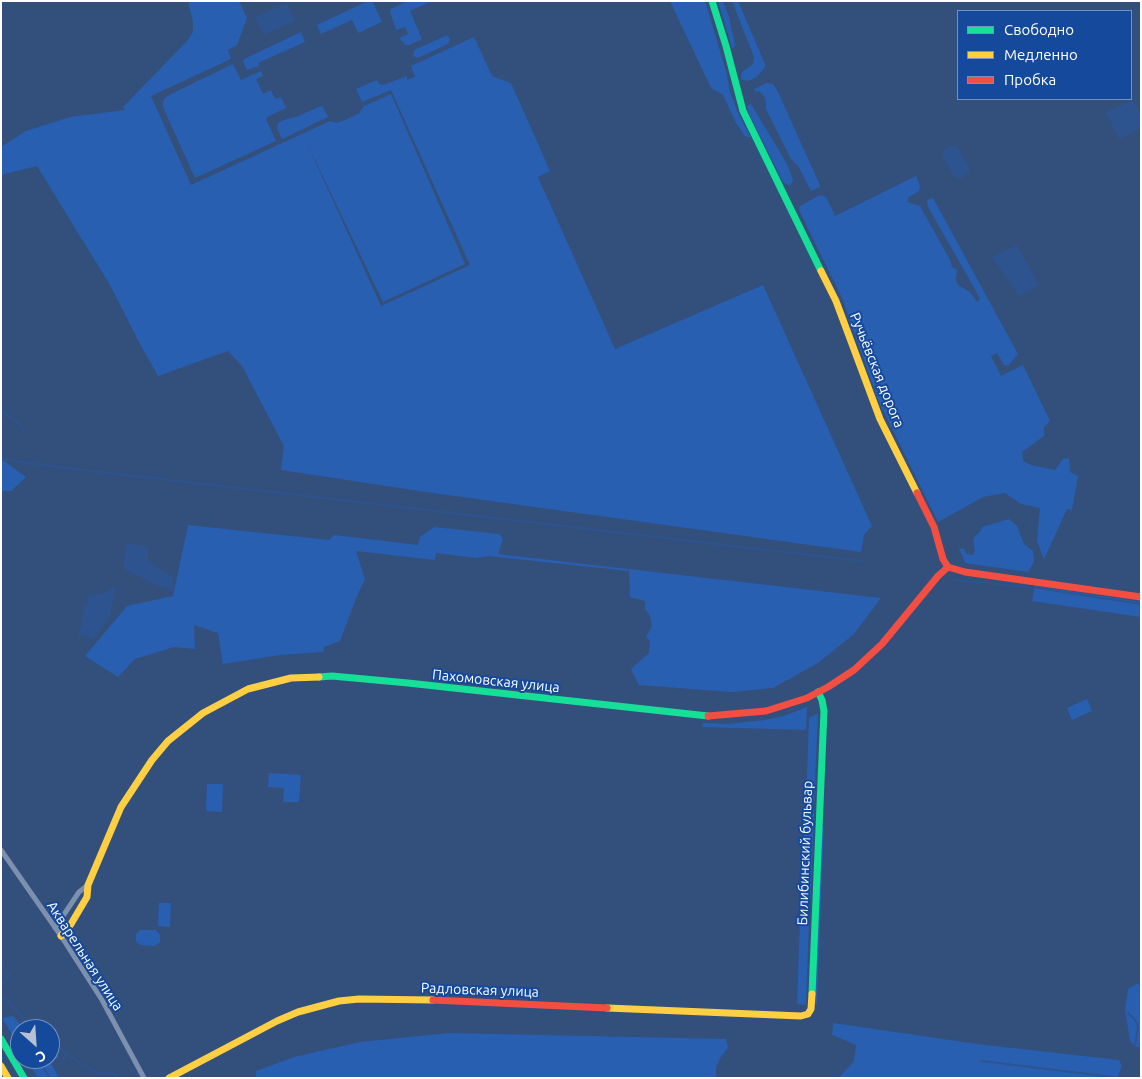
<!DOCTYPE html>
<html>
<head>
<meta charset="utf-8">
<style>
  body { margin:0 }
  #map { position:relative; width:1142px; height:1079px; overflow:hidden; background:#334f7c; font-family:Ubuntu,sans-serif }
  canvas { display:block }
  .frame { position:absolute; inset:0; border:2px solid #fff; pointer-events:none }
  .legend { position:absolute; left:957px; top:10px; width:175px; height:90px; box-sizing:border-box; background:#14499b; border:1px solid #7292c3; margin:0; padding:6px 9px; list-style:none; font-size:15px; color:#fff }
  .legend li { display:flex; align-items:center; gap:10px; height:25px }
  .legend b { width:25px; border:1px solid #7292c3 }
  .north { position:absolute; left:10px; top:1019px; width:50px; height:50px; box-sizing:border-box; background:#14499b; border:1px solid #7292c3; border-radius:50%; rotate:154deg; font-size:14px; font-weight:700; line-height:20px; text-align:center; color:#fff }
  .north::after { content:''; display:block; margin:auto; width:18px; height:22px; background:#b8c1d1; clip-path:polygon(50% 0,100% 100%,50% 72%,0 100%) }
</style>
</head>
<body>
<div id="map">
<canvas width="1142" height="1079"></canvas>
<div class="frame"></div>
<ul class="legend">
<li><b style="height:6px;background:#16e098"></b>Свободно</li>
<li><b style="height:6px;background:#ffcf43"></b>Медленно</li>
<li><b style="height:6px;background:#f24e42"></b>Пробка</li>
</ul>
<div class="north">С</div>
</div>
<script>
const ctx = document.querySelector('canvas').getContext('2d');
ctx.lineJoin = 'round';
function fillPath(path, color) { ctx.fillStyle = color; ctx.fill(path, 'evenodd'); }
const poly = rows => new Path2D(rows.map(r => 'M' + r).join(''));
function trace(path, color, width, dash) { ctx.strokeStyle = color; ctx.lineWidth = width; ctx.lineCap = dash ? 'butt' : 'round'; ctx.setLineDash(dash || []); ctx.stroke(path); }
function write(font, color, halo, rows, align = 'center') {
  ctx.font = font + ' Ubuntu,sans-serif'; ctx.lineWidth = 4; ctx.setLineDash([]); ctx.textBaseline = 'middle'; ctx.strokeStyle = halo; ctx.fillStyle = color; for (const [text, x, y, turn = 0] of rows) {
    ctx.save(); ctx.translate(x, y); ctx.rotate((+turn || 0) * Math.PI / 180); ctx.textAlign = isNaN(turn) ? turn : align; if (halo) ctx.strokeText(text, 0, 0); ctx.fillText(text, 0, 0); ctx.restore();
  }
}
const green = poly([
  [188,1,239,1,247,18,237,45,228,50,231,59,151,96,191,185,330,121,337,123,350,118,359,113,364,106,391,94,465,264,383,302,304,137,381,306,470,265,391,90,362,102,356,89,377,80,379,84,383,85,407,76,407,80,415,77,411,66,474,37,492,76,511,83,550,171,538,177,615,349,763,285,872,526,864,535,861,552,426,492,281,470,284,446,242,366,228,351,158,376,140,344,110,285,37,166,1,175,1,147,26,131,70,117,125,110,123,107,188,40,193,32,193,22],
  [368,1,372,1,382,22,358,33,352,20,321,34,317,25],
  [408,1,432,1,410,11,422,39,409,45,405,45,399,38,408,34,405,27,396,30,390,12,391,9],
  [670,1,705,1,726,71,730,92,738,113,751,138,745,136,736,123,723,95,711,88],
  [718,1,723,1,729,17,735,45,733,48,732,48],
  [732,1,738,1,765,64,765,67,757,77,748,81,742,80,741,78,742,72,753,64,754,57],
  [301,32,305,42,258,63,259,66,247,70,243,62,244,59],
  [445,36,448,36,450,39,448,44,418,58,413,56,414,50],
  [233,64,241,80,261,71,263,76,256,79,263,94,271,90,275,99,281,97,286,108,267,117,266,119,276,141,195,178,163,107,163,102,165,98,171,94],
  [767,83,773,84,777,90,819,183,820,187,811,191,798,166,791,159,766,109,766,101,764,96,759,91,756,92,754,89],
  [751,104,787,164,793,180,790,186,783,182,750,116,747,108,748,105],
  [321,106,323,107,328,117,282,139,277,128,278,123,287,119,296,117],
  [916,176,920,186,919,191,909,197,907,202,920,206,950,260,952,267,957,270,956,280,958,285,970,292,977,302,980,299,976,291,928,207,927,200,933,198,1018,354,1008,366,1004,365,997,353,991,356,1001,376,1023,365,1050,421,1044,427,1044,436,1022,452,1023,461,1031,465,1055,470,1063,459,1069,458,1070,472,1078,476,1072,510,1067,509,1044,559,1037,541,1040,508,1021,504,1005,493,983,497,938,522,879,402,842,298,799,210,800,206,820,195,824,196,827,199,835,216],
  [1,459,26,477,11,491,1,491],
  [1009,519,1017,526,1024,544,1033,551,1034,562,1028,572,965,563,959,548,964,549,967,554,973,555,975,550,973,540,976,535,980,532,982,527],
  [188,525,329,540,334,535,418,545,420,537,434,527,499,534,503,539,498,554,881,598,854,634,818,663,773,688,731,692,639,685,631,669,649,653,650,641,646,637,652,626,650,616,645,609,645,601,630,597,629,571,488,556,476,558,436,553,435,560,356,551,365,579,357,596,340,641,324,647,323,652,280,655,223,664,218,633,194,625,195,649,174,647,135,659,118,677,85,656,127,606,173,596],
  [1035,586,1141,602,1141,617,1032,601],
  [1087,699,1092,711,1072,720,1067,708],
  [807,707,806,730,702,727,703,723,728,724,765,720,784,716],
  [818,713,814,801,806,801,809,718],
  [269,773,301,775,299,802,283,802,284,788,268,787],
  [207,784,223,784,222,812,206,811],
  [805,812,814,813,810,904,801,904],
  [824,826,817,1004,814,1004,822,828],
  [159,903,171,903,170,927,158,926],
  [800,922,809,922,806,1005,797,1004],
  [140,930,156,930,160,935,160,942,155,946,140,945,136,941,136,934],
  [1138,983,1141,989,1141,1047,1135,1047,1130,1040,1125,1010,1128,989],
  [13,1016,24,1029,20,1029,20,1048,2,1018],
  [833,1023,977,1044,1119,1060,1122,1066,1117,1078,839,1078,854,1061,856,1045,832,1035],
  [450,1033,726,1039,728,1048,720,1058,716,1068,716,1078,256,1078,256,1071,294,1057,360,1042],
  [50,1051,59,1056,51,1063,59,1078,38,1078,26,1059,50,1059]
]);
const water = poly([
  [287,3,295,21,264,35,255,17],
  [1133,100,1141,116,1141,128,1119,139,1106,112],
  [955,145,959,149,969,168,969,172,962,178,957,178,953,175,942,153,945,149],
  [1017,245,1039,285,1019,296,992,257],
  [126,543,148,547,148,561,171,576,174,590,156,585,123,568],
  [113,586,116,587,110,616,93,640,86,635,78,637,83,619,84,605,88,603,88,596,106,593]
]);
const stream = poly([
  [1,409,20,425,23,430],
  [1,459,50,466,862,561],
  [953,580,1026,587],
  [1037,588,1141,604],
  [1,962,9,975,3,983],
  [1,998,4,998,9,1002,32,1029],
  [1128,1013,1135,1020,1138,1026,1135,1047],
  [19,1028,20,1030],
  [54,1046,93,1071,104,1074,111,1072,120,1078],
  [38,1059,50,1078],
  [981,1061,1113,1077],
  [62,1063,66,1053]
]);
const street = poly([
  [1,850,61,936,102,1000,144,1078],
  [55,928,79,892,88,885]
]);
const fast = poly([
  [712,1,726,46,743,111,821,271],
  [319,677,332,676,408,683,708,716],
  [812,994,824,711,822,700,818,692],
  [1,1039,24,1078]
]);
const slow = poly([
  [821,271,836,301,880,419,917,493],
  [61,936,71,924,87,897,88,885,121,807,152,760,168,741,203,713,248,689,291,678,319,677],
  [607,1008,801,1016,808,1014,811,1009,812,994],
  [1,1066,8,1078],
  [169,1078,277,1021,298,1012,339,1001,359,999,433,1000]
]);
const jam = poly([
  [917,493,934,527,943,559,948,567,965,572,1141,597],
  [708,716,766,711,807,698,828,687,854,670,882,644,938,576,948,567],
  [433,1000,607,1008]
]);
const streetNames = [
  ["Ручьёвская дорога",877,370,68],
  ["Пахомовская улица",496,681,6],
  ["Билибинский бульвар",805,853,-88],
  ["Акварельная улица",85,956,57],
  ["Радловская улица",480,990,2]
];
fillPath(green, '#295fb1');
fillPath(water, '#2e548f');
trace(stream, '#2e548f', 2);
trace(street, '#7d90ae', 5);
trace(fast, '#16e098', 7);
trace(slow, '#ffcf43', 7);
trace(jam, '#f24e42', 7);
write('14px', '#fff', '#14499b', streetNames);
</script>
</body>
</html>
